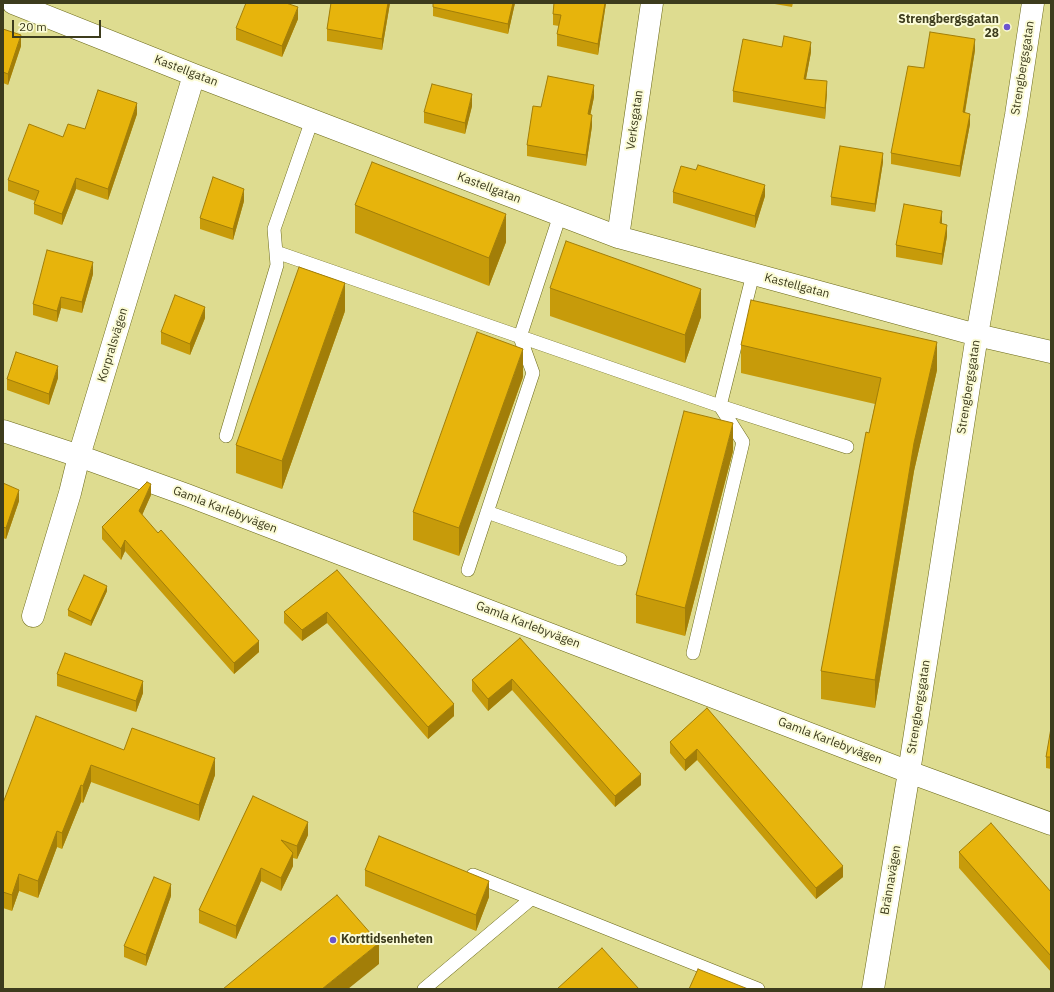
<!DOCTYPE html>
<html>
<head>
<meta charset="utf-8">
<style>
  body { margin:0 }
  #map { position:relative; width:1054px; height:992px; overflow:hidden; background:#dedc90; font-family:"IBM Plex Sans",sans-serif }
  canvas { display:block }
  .frame { position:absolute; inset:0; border:4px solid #3d3c1d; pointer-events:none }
  .scale { position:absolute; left:12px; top:20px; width:89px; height:18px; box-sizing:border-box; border:2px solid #3d3c1d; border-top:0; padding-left:5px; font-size:12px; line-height:14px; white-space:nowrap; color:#3d3c1d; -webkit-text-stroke:3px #fbfbd6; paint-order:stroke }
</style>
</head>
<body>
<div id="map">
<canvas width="1054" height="992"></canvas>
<div class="frame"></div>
<div class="scale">20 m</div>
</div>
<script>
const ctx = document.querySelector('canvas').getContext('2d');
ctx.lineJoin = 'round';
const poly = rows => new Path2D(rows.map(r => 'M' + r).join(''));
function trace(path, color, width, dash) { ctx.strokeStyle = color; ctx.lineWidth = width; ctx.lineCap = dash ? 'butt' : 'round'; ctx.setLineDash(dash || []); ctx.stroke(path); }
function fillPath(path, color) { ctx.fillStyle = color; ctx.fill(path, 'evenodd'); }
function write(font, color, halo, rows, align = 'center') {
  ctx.font = font + ' "IBM Plex Sans",sans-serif'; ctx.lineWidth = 4; ctx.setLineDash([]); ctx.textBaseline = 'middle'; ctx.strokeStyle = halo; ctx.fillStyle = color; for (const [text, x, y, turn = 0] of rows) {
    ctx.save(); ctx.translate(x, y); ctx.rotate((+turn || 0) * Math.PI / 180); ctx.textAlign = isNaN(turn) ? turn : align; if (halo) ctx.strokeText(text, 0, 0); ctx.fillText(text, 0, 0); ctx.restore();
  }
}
const lane = poly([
  [276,252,720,406,847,447],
  [226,436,277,265,274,229,312,120],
  [487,512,620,559],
  [468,570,533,373,520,337,560,215],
  [693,653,743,442,720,406,753,274],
  [473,875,758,989],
  [424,989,531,899]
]);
const street = poly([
  [13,3,194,75,618,237,977,335,1051,352],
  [618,237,652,3],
  [3,431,79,456,187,495,909,772,1051,824],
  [33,616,70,493,79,456,194,75],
  [873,989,909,772,977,335,1016,115,1033,3]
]);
const wall = poly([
  [331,3,390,3,382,50,327,41,327,29],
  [515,3,508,34,433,16,433,7],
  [554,3,606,3,598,55,557,46,557,34,559,26,553,25,553,14],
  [769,3,793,3,792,7],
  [298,19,282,57,236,40,236,28],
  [3,29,21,46,8,85,3,83],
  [975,50,965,113,970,124,960,177,891,164,891,153,924,68],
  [811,52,806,79,827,91,825,119,733,102,733,91],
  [594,97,590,115,592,126,586,166,527,156,527,145,541,107],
  [472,106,465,134,424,123,424,112],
  [137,114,108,200,76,189,62,225,34,214,34,204,35,201,8,191,8,180,63,137,85,129],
  [883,162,875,212,831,205,831,197],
  [673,192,765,196,755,228,673,203],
  [244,201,233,240,200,229,200,218],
  [355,205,506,242,489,286,355,233],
  [942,222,942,224,947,236,942,265,896,257,896,245],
  [93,274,82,313,61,308,57,322,33,315,33,304],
  [550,288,701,317,685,363,550,316],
  [345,311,282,489,236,473,236,445],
  [205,318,190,355,161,344,161,332],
  [741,345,937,370,914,471,875,708,821,699,821,671,869,433,875,404,741,373],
  [523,377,459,556,413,540,413,512],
  [58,378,49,405,7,390,7,379],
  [733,451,685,636,636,623,636,595],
  [3,483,19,501,6,539,3,538],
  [151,495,142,515,259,652,234,674,125,551,121,560,102,539,102,527],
  [337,570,454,716,428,739,327,623,302,641,284,623,284,612],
  [107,591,91,626,68,616,68,610],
  [520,638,641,785,615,807,512,690,488,711,472,691,472,680],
  [57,674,143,693,136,712,57,686],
  [707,708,843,877,816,899,697,760,685,771,670,753,670,742],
  [1051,728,1051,769,1046,768,1046,757],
  [124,750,215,775,199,821,91,782,83,803,81,802,62,849,57,847,38,898,19,891,12,911,3,908,3,803],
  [253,796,308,835,297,859,293,858,293,866,281,891,261,881,236,939,199,923,199,910],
  [959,852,1051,892,1051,972,959,868],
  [365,870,489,897,476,931,365,886],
  [171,896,146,966,124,957,124,946]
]);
const shadedWall = poly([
  [388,3,390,3,382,50,382,39],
  [513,3,515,3,508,34,508,24],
  [605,3,606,3,598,55,598,44],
  [298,7,298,19,282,57,282,46],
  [21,35,21,46,8,85,8,74],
  [975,39,975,50,963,123,963,112],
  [811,42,811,52,804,89,804,79],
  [827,81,827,91,825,119,825,108],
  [594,85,594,97,588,126,588,114],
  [472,94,472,106,465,134,465,123],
  [137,103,137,114,108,200,108,189],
  [970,114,970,124,960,177,960,166],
  [592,115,592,126,586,166,586,155],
  [883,153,883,162,875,212,875,204],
  [76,178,76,189,62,225,62,214],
  [765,185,765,196,755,228,755,216],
  [244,189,244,201,233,240,233,229],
  [942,211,942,222,940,235,940,223],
  [506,214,506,242,489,286,489,258],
  [947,225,947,236,942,265,942,254],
  [93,262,93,274,82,313,82,302],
  [345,283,345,311,282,489,282,461],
  [701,289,701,317,685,363,685,335],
  [61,297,61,308,57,322,57,311],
  [205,307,205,318,190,355,190,344],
  [937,342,937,370,914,471,875,708,875,680,914,443],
  [523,349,523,377,459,556,459,528],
  [58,366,58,378,49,405,49,394],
  [733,423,733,451,685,636,685,608],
  [151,484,151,495,139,522,139,511],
  [19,490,19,501,6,539,6,528],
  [125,540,125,551,121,560,121,549],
  [107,586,107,591,91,626,91,621],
  [327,612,327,623,302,641,302,630],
  [259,641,259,652,234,674,234,663],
  [512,679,512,690,488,711,488,699],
  [143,681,143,693,136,712,136,701],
  [454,704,454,716,428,739,428,727],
  [697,749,697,760,685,771,685,760],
  [215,758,215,775,199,821,199,805],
  [91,765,91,782,83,803,83,786],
  [641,774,641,785,615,807,615,796],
  [81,785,81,802,62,849,62,833],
  [308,822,308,835,297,859,297,846],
  [57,831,57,847,38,898,38,881],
  [293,853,293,866,281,891,281,878],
  [843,866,843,877,816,899,816,888],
  [261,868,261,881,236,939,236,926],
  [19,874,19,891,12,911,12,895],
  [489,881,489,897,476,931,476,915],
  [171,884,171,896,146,966,146,955],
  [379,943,379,964,348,989,322,989]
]);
const building = poly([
  [246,3,286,3,298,7,282,46,236,28,246,3],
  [331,3,388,3,382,39,327,29,331,3],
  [433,3,513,3,508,24,433,7,433,3],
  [554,3,605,3,598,44,557,34,561,15,553,14,554,3],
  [3,29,21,35,8,74,3,72,3,29],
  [930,32,975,39,963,112,970,114,960,166,891,153,908,66,924,68,930,32],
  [784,36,811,42,804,79,827,81,825,108,733,91,743,39,782,47,784,36],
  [548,76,594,85,588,114,592,115,586,155,527,145,533,106,541,107,548,76],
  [432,84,472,94,465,123,424,112,432,84],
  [98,90,137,103,108,189,76,178,62,214,34,204,39,191,8,180,29,124,63,137,68,124,85,129,98,90],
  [840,146,883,153,875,204,831,197,840,146],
  [372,162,506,214,489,258,355,205,372,162],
  [698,165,765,185,755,216,673,192,681,166,696,170,698,165],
  [213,177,244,189,233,229,200,218,213,177],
  [904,204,942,211,940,223,947,225,942,254,896,245,904,204],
  [566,241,701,289,685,335,550,288,566,241],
  [47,250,93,262,82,302,61,297,57,311,33,304,47,250],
  [299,267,345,283,282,461,236,445,299,267],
  [175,295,205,307,190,344,161,332,175,295],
  [751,300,937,342,914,443,875,680,821,671,866,432,869,433,881,378,741,345,751,300],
  [477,332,523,349,459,528,413,512,477,332],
  [16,352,58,366,49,394,7,379,16,352],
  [684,411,733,423,685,608,636,595,684,411],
  [147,482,151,484,139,511,158,533,161,530,259,641,234,663,125,540,121,549,102,527,147,482],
  [3,483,19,490,6,528,3,527,3,483],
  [337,570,454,704,428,727,327,612,302,630,284,612,337,570],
  [84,575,107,586,91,621,68,610,84,575],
  [520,638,641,774,615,796,512,679,488,699,472,680,520,638],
  [65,653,143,681,136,701,57,674,65,653],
  [707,708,843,866,816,888,697,749,685,760,670,742,707,708],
  [36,716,124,750,132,728,215,758,199,805,91,765,83,786,81,785,62,833,57,831,38,881,19,874,12,895,3,892,3,803,36,716],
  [1051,728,1051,757,1046,757,1051,728],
  [253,796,308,822,297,846,281,840,293,853,281,878,261,868,236,926,199,910,253,796],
  [991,823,1051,892,1051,956,959,852,991,823],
  [379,836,489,881,476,915,365,870,379,836],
  [154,877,171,884,146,955,124,946,154,877],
  [337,895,379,943,322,989,223,989,337,895],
  [602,948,639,989,557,989,602,948],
  [698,969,748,989,689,989,698,969]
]);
const markers = [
  [1007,27,4,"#6b54ce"],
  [333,940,4,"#6b54ce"]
];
const poiNames = [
  ["Strengbergsgatan",999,20],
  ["28",999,34],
  ["Korttidsenheten",341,940,"left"]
];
const streetNames = [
  ["Strengbergsgatan",1023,68,-81],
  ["Kastellgatan",186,71,21],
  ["Verksgatan",635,120,-82],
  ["Kastellgatan",489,188,21],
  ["Kastellgatan",797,286,15],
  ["Korpralsvägen",113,345,-73],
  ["Strengbergsgatan",969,387,-81],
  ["Gamla Karlebyvägen",225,510,21],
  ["Gamla Karlebyvägen",528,625,21],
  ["Strengbergsgatan",919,707,-81],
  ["Gamla Karlebyvägen",830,741,21],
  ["Brännavägen",891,880,-80]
];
trace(lane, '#6b6919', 14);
trace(street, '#6b6919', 23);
trace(lane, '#fff', 13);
trace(street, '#fff', 22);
fillPath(wall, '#c79b0a');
fillPath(shadedWall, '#a27e08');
fillPath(building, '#e7b40c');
trace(building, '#a27e08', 1);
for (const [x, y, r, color] of markers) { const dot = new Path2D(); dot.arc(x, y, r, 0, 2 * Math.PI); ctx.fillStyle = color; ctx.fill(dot); trace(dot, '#fbfbd6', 1.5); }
write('bold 12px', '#3d3c1d', '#fbfbd6', poiNames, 'right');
write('12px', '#3d3c1d', '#fbfbd6', streetNames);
</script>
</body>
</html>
